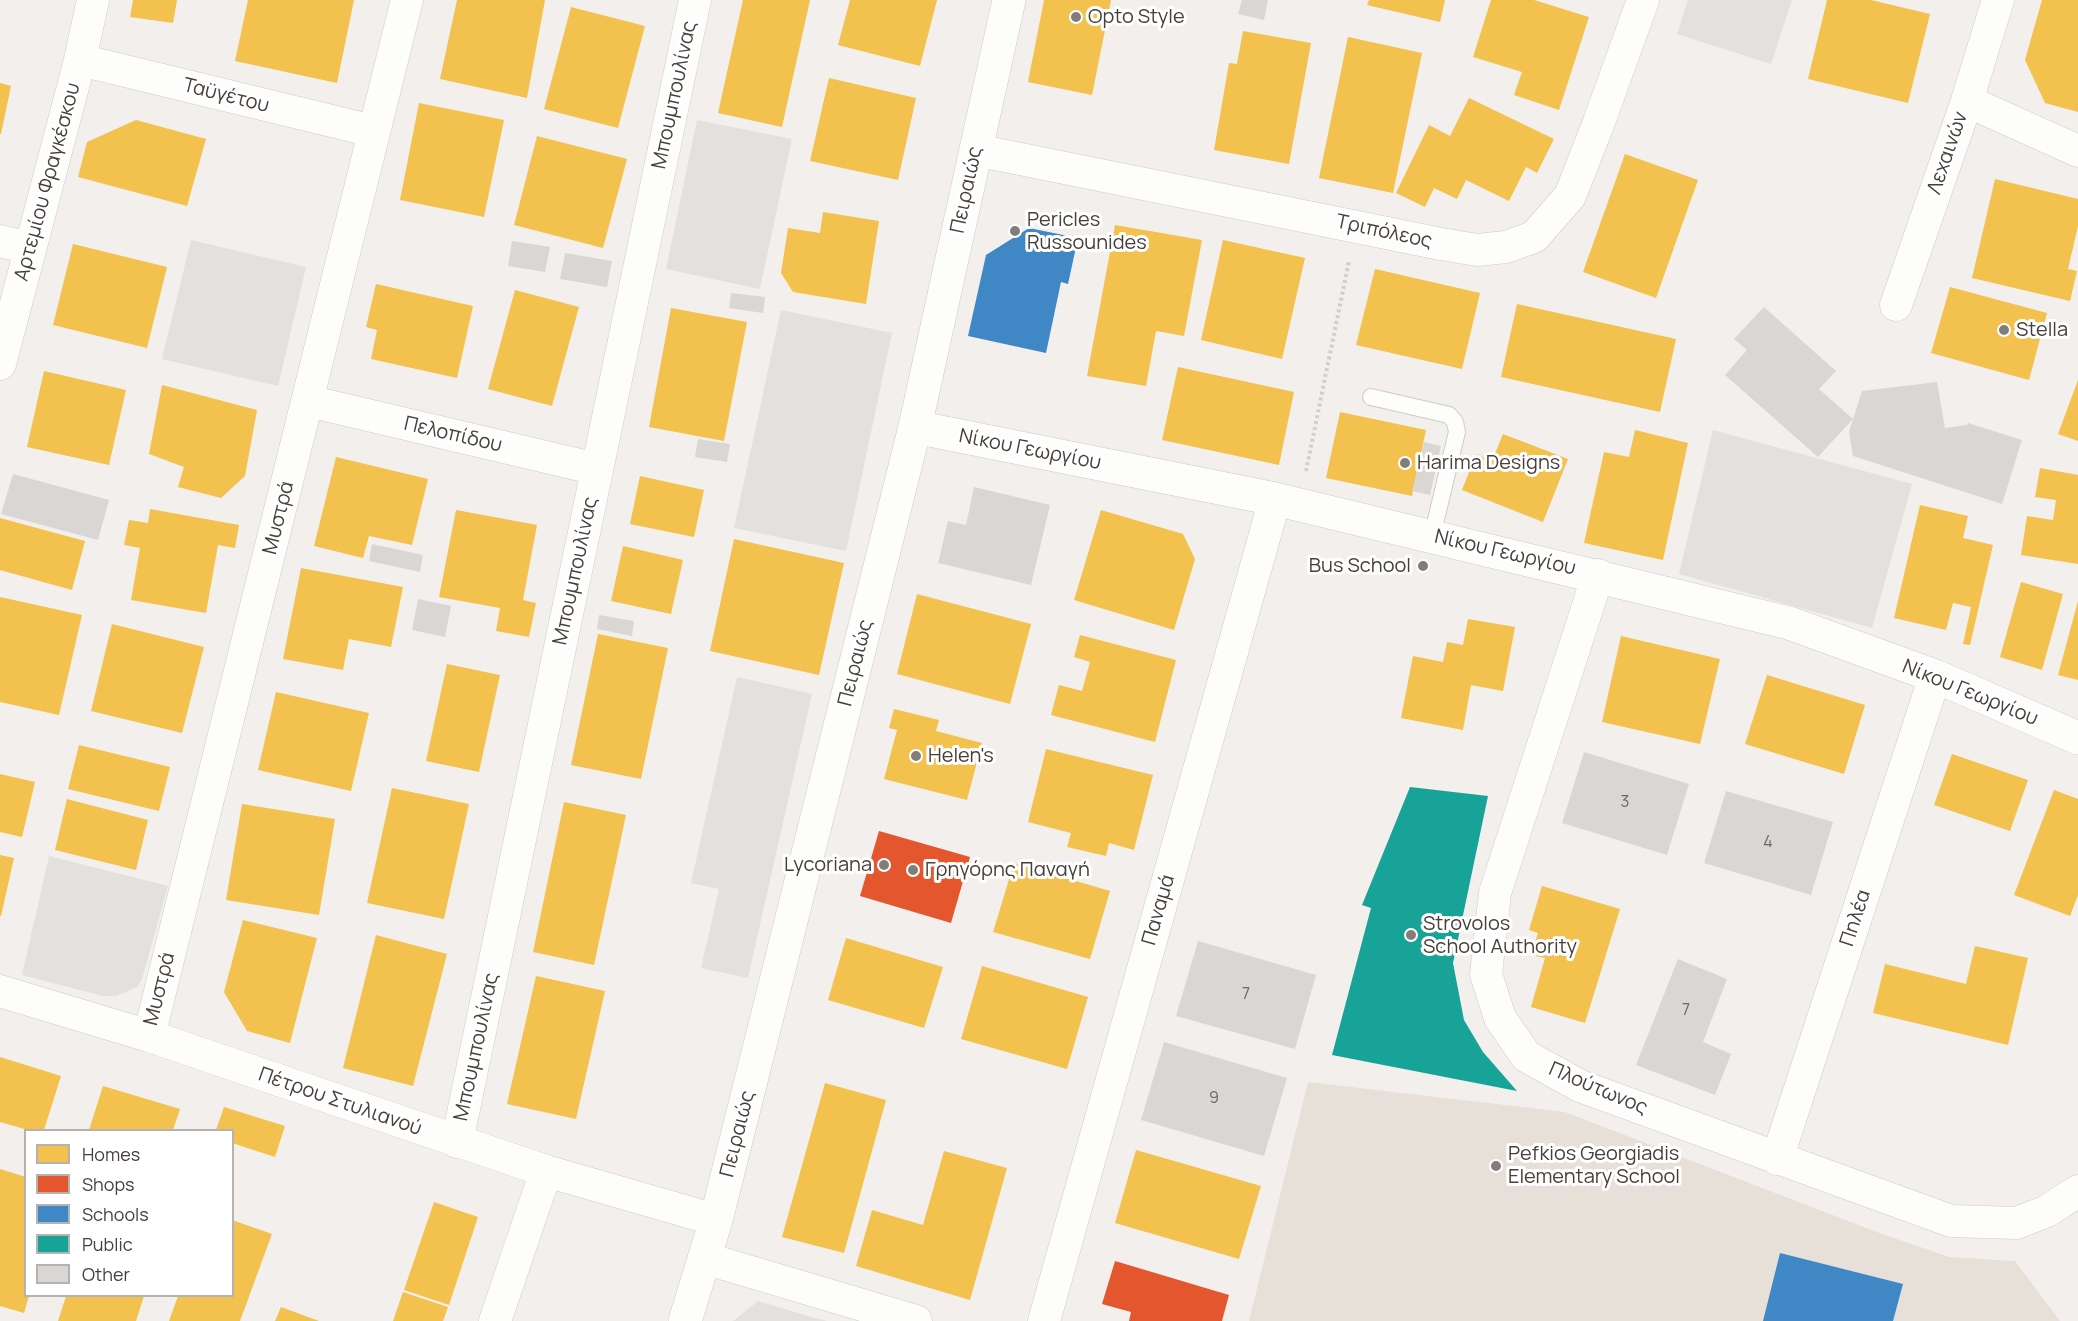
<!DOCTYPE html>
<html>
<head>
<meta charset="utf-8">
<style>
  body { margin:0 }
  #map { position:relative; width:2078px; height:1321px; overflow:hidden; background:#f2efed; font-family:Manrope,sans-serif }
  canvas { display:block }
  .legend { position:absolute; left:24px; top:1129px; width:210px; height:168px; box-sizing:border-box; background:#fff; border:2px solid #b5b2b0; margin:0; padding:8px 10px; list-style:none; font-size:18px; color:#473f39 }
  .legend li { display:flex; align-items:center; gap:12px; height:30px }
  .legend b { width:30px; border:2px solid #b5b2b0 }
</style>
</head>
<body>
<div id="map">
<canvas width="2078" height="1321"></canvas>
<ul class="legend">
<li><b style="height:16px;background:#f2c14e"></b>Homes</li>
<li><b style="height:16px;background:#e4572e"></b>Shops</li>
<li><b style="height:16px;background:#3f88c5"></b>Schools</li>
<li><b style="height:16px;background:#17a398"></b>Public</li>
<li><b style="height:16px;background:#dad6d4"></b>Other</li>
</ul>
</div>
<script>
const ctx = document.querySelector('canvas').getContext('2d');
ctx.lineJoin = 'round';
function fillPath(path, color) { ctx.fillStyle = color; ctx.fill(path, 'evenodd'); }
const poly = rows => new Path2D(rows.map(r => 'M' + r).join(''));
function trace(path, color, width, dash) { ctx.strokeStyle = color; ctx.lineWidth = width; ctx.lineCap = dash ? 'butt' : 'round'; ctx.setLineDash(dash || []); ctx.stroke(path); }
function write(font, color, halo, rows, align = 'center') {
  ctx.font = font + ' Manrope,sans-serif'; ctx.lineWidth = 6; ctx.setLineDash([]); ctx.textBaseline = 'middle'; ctx.strokeStyle = halo; ctx.fillStyle = color; for (const [text, x, y, turn = 0] of rows) {
    ctx.save(); ctx.translate(x, y); ctx.rotate((+turn || 0) * Math.PI / 180); ctx.textAlign = isNaN(turn) ? turn : align; if (halo) ctx.strokeText(text, 0, 0); ctx.fillText(text, 0, 0); ctx.restore();
  }
}
const education = poly([
  [1308,1082,1565,1112,1874,1231,1949,1257,2015,1261,2060,1321,1249,1321]
]);
const parking = poly([
  [1688,0,1792,0,1771,64,1677,34],
  [697,120,792,139,760,289,666,269],
  [191,240,306,267,278,386,162,359],
  [781,310,892,333,846,551,734,528],
  [1713,430,1912,484,1872,628,1679,574],
  [737,677,812,694,748,978,701,968,719,889,691,883],
  [49,856,168,886,142,979,137,987,116,996,103,996,22,975],
  [758,1301,815,1318,827,1321,733,1321]
]);
const homes = poly([
  [133,0,177,0,173,23,130,17],
  [248,0,354,0,337,83,235,61],
  [457,0,545,0,527,98,440,79],
  [743,0,810,0,782,127,718,113],
  [850,0,937,0,920,66,838,45],
  [1044,0,1111,0,1092,95,1028,82],
  [1369,0,1445,0,1440,22,1367,5],
  [1491,0,1534,0,1589,17,1559,110,1514,95,1522,72,1473,57],
  [1827,0,1871,0,1930,14,1908,103,1808,79],
  [2042,0,2078,0,2078,112,2045,103,2025,60],
  [571,7,645,26,618,128,544,109],
  [1243,31,1311,43,1289,164,1214,150,1229,63,1237,64],
  [1348,37,1422,53,1393,193,1319,178],
  [829,78,916,98,898,180,810,161],
  [0,83,11,86,1,134,0,134],
  [1469,98,1554,139,1537,173,1526,167,1509,201,1466,180,1457,199,1434,188,1425,207,1396,193,1429,125,1450,136],
  [419,103,504,120,484,217,400,200],
  [136,120,206,139,187,206,78,177,87,142],
  [537,136,627,159,603,248,514,225],
  [1625,154,1698,180,1656,298,1583,272],
  [1995,179,2078,199,2078,226,2068,269,2077,271,2070,301,1972,278],
  [823,212,879,221,866,304,793,292,781,273,788,228,820,233],
  [1115,225,1202,240,1184,336,1156,331,1146,386,1087,376],
  [1223,240,1305,258,1282,359,1201,340],
  [73,244,167,267,147,348,53,325],
  [1375,269,1480,293,1462,369,1356,345],
  [376,284,473,306,457,378,371,359,377,330,366,327],
  [1950,287,2047,313,2029,380,1931,353],
  [515,290,579,307,552,406,488,389],
  [1517,304,1676,339,1660,412,1501,377],
  [671,308,747,322,724,441,649,427],
  [1178,367,1294,392,1279,465,1162,440],
  [44,371,126,390,109,465,27,447],
  [2078,380,2078,441,2058,434],
  [162,385,257,410,245,476,221,498,178,487,184,467,149,454],
  [1340,412,1426,430,1412,496,1326,478],
  [1635,430,1688,443,1663,560,1584,543,1604,452,1629,457],
  [1503,434,1568,459,1543,522,1462,490,1476,454,1492,461],
  [336,457,428,479,412,545,369,536,363,558,314,546],
  [2040,468,2078,475,2078,564,2021,555,2027,516,2053,520,2056,500,2035,497],
  [640,476,704,490,694,537,630,524],
  [1920,505,1968,516,1963,538,1993,545,1970,645,1963,644,1971,607,1953,603,1946,630,1894,618],
  [150,509,239,525,235,548,218,545,206,613,131,600,140,548,124,545,129,520,148,523],
  [456,510,537,525,523,600,536,603,529,637,496,631,500,608,439,597],
  [1101,510,1183,534,1195,559,1174,630,1074,600],
  [0,518,85,541,72,590,0,570],
  [734,539,844,563,819,675,710,651],
  [623,546,683,560,671,614,611,601],
  [301,568,403,587,391,647,349,639,343,670,283,659],
  [2021,582,2063,594,2042,670,2000,657],
  [917,594,1031,624,1010,704,897,674],
  [0,597,82,615,59,715,0,702],
  [2078,601,2078,680,2058,675],
  [1468,619,1515,627,1503,691,1471,685,1463,730,1401,718,1413,656,1443,662,1447,642,1463,645],
  [112,624,204,647,182,733,91,711],
  [598,634,668,648,641,779,571,765],
  [1080,635,1176,660,1155,742,1051,715,1059,685,1082,691,1090,662,1074,657],
  [1621,636,1720,659,1700,744,1602,722],
  [447,664,500,675,479,772,426,761],
  [1767,675,1865,705,1844,774,1745,744],
  [276,692,369,713,351,791,258,770],
  [894,709,939,720,936,731,982,743,967,800,884,779,897,730,889,728],
  [79,745,170,767,159,811,68,789],
  [1046,749,1153,775,1134,850,1109,843,1106,856,1067,847,1071,833,1028,822],
  [1952,754,2028,780,2010,831,1934,805],
  [0,774,35,782,22,837,0,832],
  [392,788,469,804,444,919,367,903],
  [2054,790,2078,799,2078,895,2070,916,2014,895],
  [67,799,148,820,136,870,55,850],
  [564,802,626,815,594,965,533,952],
  [242,804,335,819,319,915,226,900],
  [0,855,14,858,1,916,0,916],
  [1014,863,1110,891,1090,959,993,932],
  [1542,886,1620,909,1585,1023,1531,1007,1545,958,1531,955,1538,933,1529,930],
  [243,920,317,938,290,1043,247,1031,224,992],
  [376,935,447,954,413,1086,343,1068],
  [846,938,943,967,924,1028,828,1000],
  [1975,946,2028,958,2008,1045,1873,1013,1885,964,1966,984],
  [982,966,1088,997,1067,1069,961,1039],
  [536,976,605,991,576,1119,507,1104],
  [0,1057,61,1076,44,1130,28,1130,0,1122],
  [825,1083,886,1100,844,1253,782,1237],
  [103,1086,180,1109,173,1130,89,1130],
  [224,1107,285,1126,275,1157,232,1143,232,1130,216,1130],
  [1136,1150,1261,1186,1239,1259,1115,1223],
  [944,1151,1007,1168,970,1300,856,1266,872,1210,923,1225],
  [0,1169,26,1177,26,1296,29,1296,24,1313,0,1306],
  [434,1202,478,1217,449,1305,404,1290],
  [232,1220,272,1234,240,1321,169,1321,178,1296,232,1296],
  [403,1292,448,1307,443,1321,393,1321],
  [66,1296,144,1296,136,1321,58,1321],
  [281,1307,319,1321,275,1321]
]);
const shops = poly([
  [879,831,970,857,951,923,860,896],
  [1115,1261,1229,1295,1222,1321,1129,1321,1131,1312,1102,1304]
]);
const schools = poly([
  [1029,228,1078,238,1068,284,1061,282,1046,353,968,336,986,255],
  [1780,1253,1903,1284,1893,1321,1763,1321]
]);
const public = poly([
  [1410,787,1488,796,1453,963,1464,1020,1483,1052,1517,1091,1332,1055,1371,908,1362,905]
]);
const building = poly([
  [1242,0,1268,0,1264,20,1238,14],
  [512,241,550,247,545,272,508,266],
  [565,253,612,261,607,287,560,279],
  [731,293,765,297,763,313,729,308],
  [1764,307,1836,371,1819,389,1853,419,1818,457,1725,375,1747,350,1734,339],
  [1937,382,1945,428,1967,425,1968,423,2022,440,2002,504,1853,456,1849,432,1862,391],
  [698,439,730,444,727,462,695,457],
  [1424,442,1441,446,1430,495,1412,491],
  [13,474,109,500,98,540,1,514],
  [974,487,1050,505,1031,585,938,563,948,521,966,525],
  [372,544,423,555,420,572,369,561],
  [418,599,451,606,445,637,412,630],
  [599,615,634,621,632,636,597,629],
  [1584,752,1689,784,1667,855,1562,823],
  [1726,791,1833,822,1811,895,1704,863],
  [1198,941,1316,975,1295,1049,1176,1016],
  [1678,959,1727,979,1703,1042,1731,1054,1715,1095,1636,1065],
  [1164,1042,1287,1078,1264,1156,1141,1120]
]);
const path = poly([
  [1306,471,1349,261]
]);
const service = poly([
  [1371,397,1449,415,1455,422,1457,432,1432,536]
]);
const minor = poly([
  [80,60,373,131],
  [1967,101,2078,151],
  [976,150,1441,244,1477,250,1506,247,1534,237,1570,196,1599,122,1643,0],
  [0,241,30,248],
  [1896,305,1967,101,1998,0],
  [0,364,80,60,93,0],
  [308,401,597,469],
  [1598,575,1495,893,1486,974,1500,1018,1526,1056,1580,1086,1951,1221,2017,1223,2047,1211,2078,1191],
  [0,991,149,1036,546,1171,716,1220],
  [149,1036,407,0],
  [457,1142,695,0],
  [1777,1159,1935,676],
  [704,1258,916,1321],
  [495,1321,546,1171],
  [1044,1321,1275,499]
]);
const tertiary = poly([
  [915,427,1275,499,1789,623,1935,676,2078,738],
  [685,1321,716,1220,915,427,1009,0]
]);
const markers = [
  [1076,17,6,"#837d78"],
  [1015,231,6,"#837d78"],
  [2004,330,6,"#837d78"],
  [1405,463,6,"#837d78"],
  [1423,566,6,"#837d78"],
  [916,756,6,"#837d78"],
  [884,865,6,"#837d78"],
  [913,870,6,"#837d78"],
  [1411,935,6,"#837d78"],
  [1496,1166,6,"#837d78"]
];
const numberNames = [
  ["3",1625,803],
  ["4",1768,843],
  ["7",1246,995],
  ["7",1686,1011],
  ["9",1214,1099]
];
const poiNames = [
  ["Opto Style",1088,17],
  ["Pericles",1027,220],
  ["Russounides",1027,243],
  ["Stella",2016,330],
  ["Harima Designs",1417,463],
  ["Bus School",1411,566,"right"],
  ["Helen's",928,756],
  ["Lycoriana",872,865,"right"],
  ["Γρηγόρης Παναγή",925,870],
  ["Strovolos",1423,924],
  ["School Authority",1423,947],
  ["Pefkios Georgiadis",1508,1154],
  ["Elementary School",1508,1177]
];
const streetNames = [
  ["Μπουμπουλίνας",675,95,-78],
  ["Ταϋγέτου",226,96,14],
  ["Λεχαινών",1948,153,-71],
  ["Αρτεμίου Φραγκέσκου",48,182,-75],
  ["Πειραιώς",967,190,-78],
  ["Τριπόλεος",1384,232,12],
  ["Πελοπίδου",453,435,13],
  ["Νίκου Γεωργίου",1030,450,11],
  ["Μυστρά",279,518,-76],
  ["Νίκου Γεωργίου",1505,553,13],
  ["Μπουμπουλίνας",576,571,-78],
  ["Πειραιώς",856,663,-76],
  ["Νίκου Γεωργίου",1970,693,22],
  ["Παναμά",1159,910,-74],
  ["Πηλέα",1856,918,-72],
  ["Μυστρά",160,989,-76],
  ["Μπουμπουλίνας",477,1047,-78],
  ["Πλούτωνος",1598,1089,23],
  ["Πέτρου Στυλιανού",340,1102,19],
  ["Πειραιώς",738,1134,-76]
];
fillPath(education, '#e7e0d9');
fillPath(parking, '#e3e0de');
fillPath(homes, '#f2c14e');
fillPath(shops, '#e4572e');
fillPath(schools, '#3f88c5');
fillPath(public, '#17a398');
fillPath(building, '#dad6d4');
trace(service, '#cecbc9', 18);
trace(minor, '#cecbc9', 33);
trace(tertiary, '#cecbc9', 34);
trace(path, '#d2cfcb', 4, [3, 3]);
trace(service, '#fdfdfc', 16);
trace(minor, '#fdfdfc', 32);
trace(tertiary, '#fdfdfc', 33);
for (const [x, y, r, color] of markers) { const dot = new Path2D(); dot.arc(x, y, r, 0, 2 * Math.PI); ctx.fillStyle = color; ctx.fill(dot); trace(dot, '#fff', 2); }
write('16px', '#6d6661', null, numberNames);
write('20px', '#473f39', '#fff', poiNames, 'left');
write('20px', '#473f39', '#fff', streetNames);
</script>
</body>
</html>
